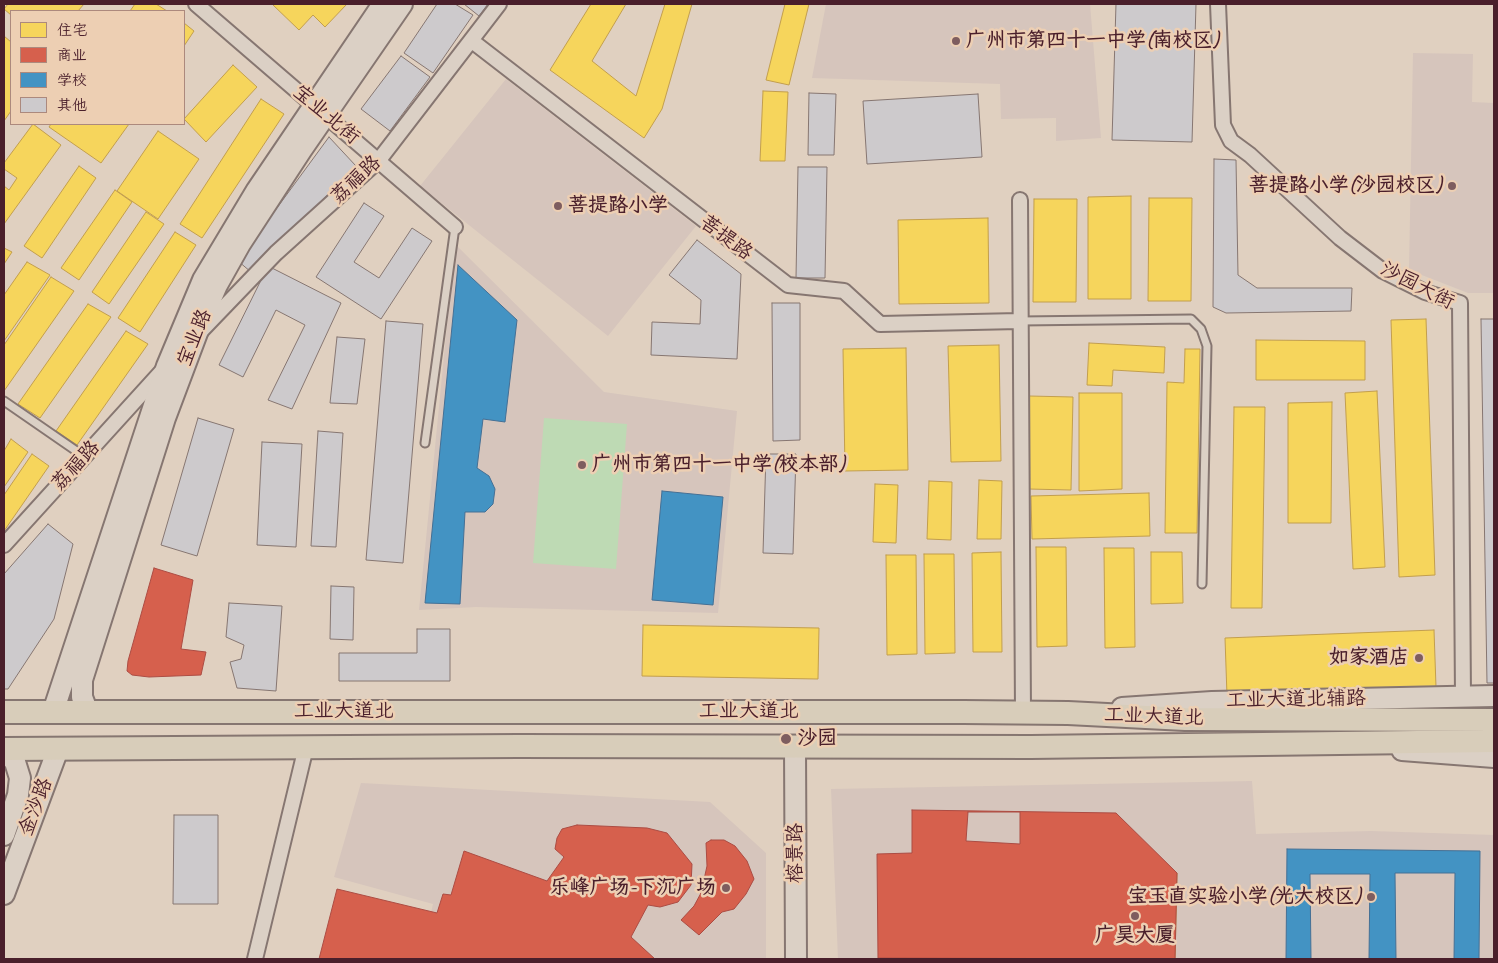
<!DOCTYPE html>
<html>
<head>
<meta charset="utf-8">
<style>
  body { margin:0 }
  #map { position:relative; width:1498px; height:963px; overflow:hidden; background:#e0d0c0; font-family:Caveat,"LXGW WenKai TC",sans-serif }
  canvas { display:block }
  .frame { position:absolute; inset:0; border:5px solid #4a1f2b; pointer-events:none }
  .legend { position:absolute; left:10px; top:10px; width:175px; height:115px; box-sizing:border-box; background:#edcfb3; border:1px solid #ac897d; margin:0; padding:6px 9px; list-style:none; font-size:15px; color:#4a1f2b }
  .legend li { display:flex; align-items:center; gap:10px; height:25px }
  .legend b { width:25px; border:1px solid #ac897d }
</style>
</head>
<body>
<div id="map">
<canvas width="1498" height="963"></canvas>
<div class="frame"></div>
<ul class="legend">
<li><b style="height:14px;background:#f6d55c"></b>住宅</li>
<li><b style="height:14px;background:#d6604d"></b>商业</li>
<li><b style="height:14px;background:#4393c3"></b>学校</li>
<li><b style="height:14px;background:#cdcacc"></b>其他</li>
</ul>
</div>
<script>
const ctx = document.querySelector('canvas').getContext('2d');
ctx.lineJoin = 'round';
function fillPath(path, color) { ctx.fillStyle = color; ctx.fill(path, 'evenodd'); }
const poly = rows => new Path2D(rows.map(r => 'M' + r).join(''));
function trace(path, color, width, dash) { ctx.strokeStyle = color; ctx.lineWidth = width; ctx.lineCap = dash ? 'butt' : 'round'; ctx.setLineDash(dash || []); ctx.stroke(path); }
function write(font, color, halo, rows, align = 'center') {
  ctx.font = font + ' Caveat,"LXGW WenKai TC",sans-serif'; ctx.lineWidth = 5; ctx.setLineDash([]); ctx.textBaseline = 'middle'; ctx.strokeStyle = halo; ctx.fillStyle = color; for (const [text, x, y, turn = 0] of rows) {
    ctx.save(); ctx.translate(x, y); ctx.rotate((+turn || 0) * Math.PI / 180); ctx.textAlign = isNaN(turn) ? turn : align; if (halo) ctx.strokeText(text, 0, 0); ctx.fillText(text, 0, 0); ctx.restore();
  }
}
const built = poly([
  [826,4,1090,4,1101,138,1056,141,1056,118,1001,119,1000,84,812,78],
  [1413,53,1473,54,1472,102,1494,103,1494,293,1468,293,1409,270],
  [506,79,696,226,608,336,420,186],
  [455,244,604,392,737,411,718,613,476,607,419,610],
  [1252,781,1256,834,1371,831,1494,835,1494,959,838,959,831,789],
  [361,783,710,802,766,853,766,959,443,959,422,953,433,904,334,877]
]);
const green = poly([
  [544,418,627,424,616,569,533,563]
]);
const homes = poly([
  [8,4,84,4,78,11,11,11,11,15,4,9,8,4],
  [135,4,156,4,167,11,130,11,135,4],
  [272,4,347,4,325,27,313,15,299,30,272,4],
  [591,4,626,4,592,61,636,96,665,4,692,4,662,109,644,138,550,70,591,4],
  [785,4,809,4,789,85,766,80,785,4],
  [184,23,194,31,184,46,184,23],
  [4,36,11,42,11,111,4,121,4,36],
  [233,65,257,87,206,142,184,119,233,65],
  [763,91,788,92,785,161,760,161,763,91],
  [261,99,284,114,202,238,180,224,261,99],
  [33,124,61,145,4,224,4,186,9,190,17,178,4,169,4,163,33,124],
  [51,124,129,124,101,163,49,127,51,124],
  [158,131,199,159,158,219,117,191,158,131],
  [79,166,96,178,42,258,24,246,79,166],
  [115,190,132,202,79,280,61,268,115,190],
  [1131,196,1131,299,1088,299,1088,197,1131,196],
  [1149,198,1192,198,1191,301,1148,301,1149,198],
  [1034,199,1077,199,1076,302,1033,302,1034,199],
  [146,212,164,224,109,304,92,292,146,212],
  [988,218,989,303,899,304,898,220,988,218],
  [175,232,196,245,140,332,118,318,175,232],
  [4,248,12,252,4,264,4,248],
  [27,262,50,275,4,341,4,295,27,262],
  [51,277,74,291,4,391,4,345,51,277],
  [88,304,111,317,40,418,18,404,88,304],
  [1426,319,1435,575,1399,577,1391,320,1426,319],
  [126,331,148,344,77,445,56,431,126,331],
  [1256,340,1365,341,1365,380,1256,380,1256,340],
  [1089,343,1165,347,1164,373,1113,370,1112,386,1087,385,1089,343],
  [999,345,1001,461,951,462,948,346,999,345],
  [906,348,908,470,845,471,843,349,906,348],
  [1185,349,1200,349,1197,533,1165,533,1167,382,1184,383,1185,349],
  [1377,391,1385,567,1353,569,1345,393,1377,391],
  [1079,393,1122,393,1122,489,1079,491,1079,393],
  [1029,396,1073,397,1071,490,1028,489,1029,396],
  [1332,402,1331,523,1288,523,1288,403,1332,402],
  [1234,407,1265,407,1262,608,1231,608,1234,407],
  [11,439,28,452,4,487,4,451,11,439],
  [32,454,49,466,4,531,4,495,32,454],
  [979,480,1002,481,1001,539,977,539,979,480],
  [929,481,952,482,951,540,927,539,929,481],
  [875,484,898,485,896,543,873,542,875,484],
  [1149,493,1150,536,1032,539,1031,496,1149,493],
  [1036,547,1066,547,1067,646,1037,647,1036,547],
  [1104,548,1134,548,1135,647,1105,648,1104,548],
  [1001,552,1002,652,973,652,972,553,1001,552],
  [1151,552,1182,552,1183,603,1151,604,1151,552],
  [924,554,954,554,955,653,925,654,924,554],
  [886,555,916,555,917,654,887,655,886,555],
  [643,625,819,628,818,679,642,676,643,625],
  [1434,630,1436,687,1227,696,1225,638,1434,630],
  [1095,872,1177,873,1175,959,1094,959,1095,872]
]);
const shops = poly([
  [154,568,193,580,181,649,206,652,201,675,149,677,132,675,127,671,128,661,154,568],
  [912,810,1116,813,1177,873,1175,959,878,958,877,854,912,853,912,810],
  [968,812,1020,812,1020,844,966,841,968,812],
  [577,825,647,828,667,833,692,864,691,885,678,902,660,907,648,905,631,937,655,959,319,959,337,889,437,913,443,894,451,895,464,851,547,881,564,857,555,849,557,838,562,829,577,825],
  [711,840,724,840,735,846,747,861,754,879,746,894,734,909,722,912,699,935,681,920,694,906,701,893,707,866,706,843,711,840]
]);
const schools = poly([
  [458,265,517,320,505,422,483,419,477,468,489,476,495,489,493,504,485,512,465,512,460,604,425,603,458,265],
  [662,491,723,497,713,605,652,600,662,491],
  [1287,849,1480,851,1479,959,1454,959,1455,873,1395,873,1396,959,1369,959,1370,874,1310,874,1311,959,1286,959,1287,849]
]);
const building = poly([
  [437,4,455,4,473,15,433,73,404,53,437,4],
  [464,4,488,4,479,16,464,4],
  [1116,4,1196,4,1192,142,1112,140,1116,4],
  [401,56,430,77,390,131,361,109,401,56],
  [809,93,836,94,834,155,808,155,809,93],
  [978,94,982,157,867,164,863,101,978,94],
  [329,137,356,166,251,272,238,261,329,137],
  [1214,159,1236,160,1238,275,1257,288,1352,288,1351,311,1226,313,1213,307,1214,159],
  [798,167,827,167,825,278,796,278,798,167],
  [364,203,384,216,354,262,379,278,412,228,432,241,381,319,316,277,364,203],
  [697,240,741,274,737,359,651,355,652,322,700,324,701,300,669,275,697,240],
  [268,266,341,303,292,409,268,400,305,325,276,310,243,377,219,365,268,266],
  [772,303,800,303,800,440,773,441,772,303],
  [1481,319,1494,319,1494,683,1487,683,1481,319],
  [386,321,423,324,403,563,366,560,386,321],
  [337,337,365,339,357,404,330,403,337,337],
  [198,418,234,429,197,556,161,545,198,418],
  [318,431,343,433,336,547,311,546,318,431],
  [262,442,302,444,296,547,257,545,262,442],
  [766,454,796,454,793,554,763,553,766,454],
  [48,524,73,544,54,619,8,689,4,689,4,574,48,524],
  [331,586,354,587,353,640,330,639,331,586],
  [229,603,282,606,276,691,237,688,230,662,241,659,244,645,226,637,229,603],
  [417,629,450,629,450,681,339,681,339,653,417,653,417,629],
  [174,815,218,815,218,904,173,904,174,815]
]);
const lane = poly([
  [1020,321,1191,319,1201,329,1207,346,1202,584],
  [4,401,85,457],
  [425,443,455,227]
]);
const street = poly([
  [196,4,455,227],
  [1218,4,1223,125,1231,141,1250,155,1340,238,1383,271,1425,292,1460,303,1463,697],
  [472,41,788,285,844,291,880,324,1019,321],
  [1020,200,1023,713],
  [201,331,276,253,379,160,499,4],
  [4,545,163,370],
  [255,959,306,747]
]);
const secondary = poly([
  [1122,708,1212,702,1494,696],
  [53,712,167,366,203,280,257,190,383,4],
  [88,713,82,697,82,680,165,418,203,317,217,285,240,244,302,149,402,4],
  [795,747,796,959],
  [1402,750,1494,757],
  [4,835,18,795,20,778,15,762,5,750],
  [4,894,58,749]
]);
const primary = poly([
  [4,712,963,712,1068,713,1185,719,1494,720],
  [4,749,518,746,1031,747,1494,741]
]);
const markers = [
  [956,41,5,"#7e5d5f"],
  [1452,186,5,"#7e5d5f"],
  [558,206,5,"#7e5d5f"],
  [582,465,5,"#7e5d5f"],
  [1419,658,5,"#7e5d5f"],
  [786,739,6,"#7e5d5f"],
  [726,888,5,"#7e5d5f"],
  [1371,897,5,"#7e5d5f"],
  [1135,916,5,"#7e5d5f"]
];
const poiNames = [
  ["广州市第四十一中学(南校区)",966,41],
  ["菩提路小学(沙园校区)",1442,186,"right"],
  ["菩提路小学",568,206],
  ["广州市第四十一中学(校本部)",592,465],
  ["如家酒店",1409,658,"right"],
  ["沙园",797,739],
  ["乐峰广场-下沉广场",716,888,"right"],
  ["宝玉直实验小学(光大校区)",1361,897,"right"],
  ["广昊大厦",1135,936,"center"]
];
const streetNames = [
  ["宝业北街",326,115,40],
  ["荔福路",356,180,-43],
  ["菩提路",726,238,37],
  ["沙园大街",1417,286,27],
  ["宝业路",195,338,-68],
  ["荔福路",76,466,-47],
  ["工业大道北辅路",1296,700,-1],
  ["工业大道北",344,712],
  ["工业大道北",749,712],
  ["工业大道北",1154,717,2],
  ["金沙路",36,807,-69],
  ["榕景路",796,853,-90]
];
fillPath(built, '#d6c5bc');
fillPath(green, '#bedab4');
fillPath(homes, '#f6d55c');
trace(homes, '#c29e4d', 1);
fillPath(shops, '#d6604d');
trace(shops, '#ac4c43', 1);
fillPath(schools, '#4393c3');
trace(schools, '#457095', 1);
fillPath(building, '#cdcacc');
trace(building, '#867671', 1);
trace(lane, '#867671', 11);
trace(street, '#867671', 18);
trace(secondary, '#867671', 24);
trace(primary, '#867671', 26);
trace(lane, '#dbd0c5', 7);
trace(street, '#dbd0c5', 14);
trace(secondary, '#dbd0c5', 20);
trace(primary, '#d8cdba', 22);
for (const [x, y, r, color] of markers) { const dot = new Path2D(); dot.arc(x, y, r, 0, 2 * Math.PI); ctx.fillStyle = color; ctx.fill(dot); trace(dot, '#edcfb3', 2); }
write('bold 20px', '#4a1f2b', '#edcfb3', poiNames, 'left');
write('20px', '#4a1f2b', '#edcfb3', streetNames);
</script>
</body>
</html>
